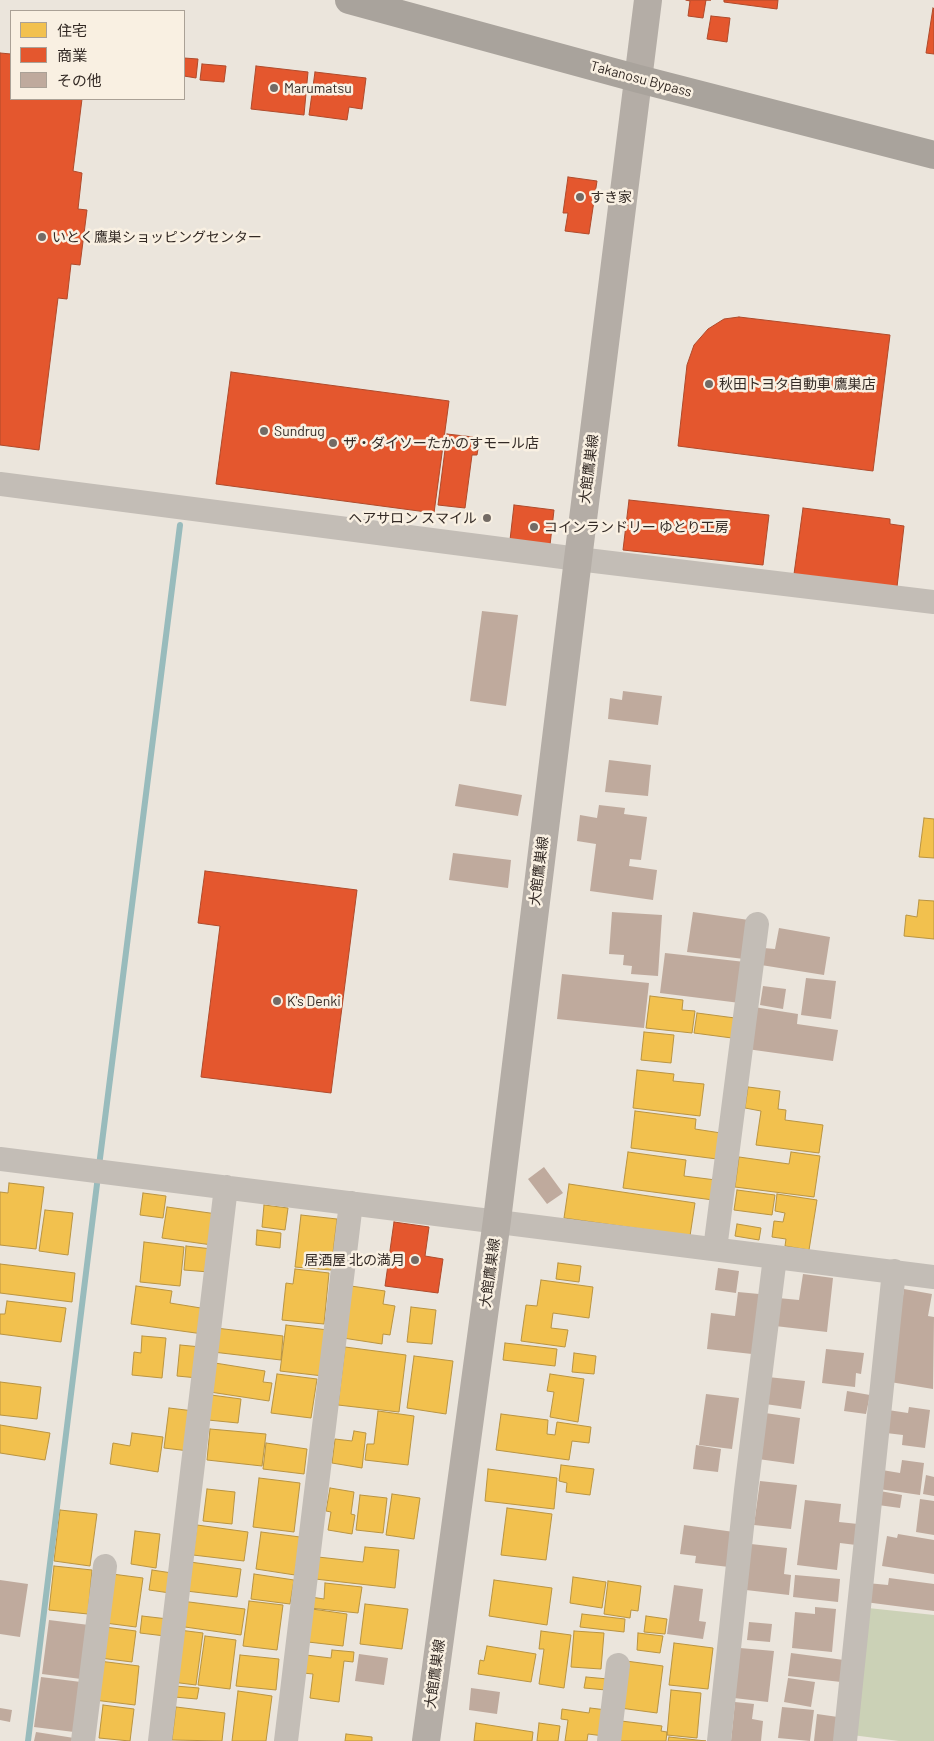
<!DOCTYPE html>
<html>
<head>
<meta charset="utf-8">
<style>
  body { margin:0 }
  #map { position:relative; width:934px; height:1741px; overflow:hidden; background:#ebe5dc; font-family:Barlow,"Noto Sans JP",sans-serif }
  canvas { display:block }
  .legend { position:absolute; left:10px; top:10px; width:175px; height:90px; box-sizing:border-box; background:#f9f0e2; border:1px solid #aaa196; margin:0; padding:6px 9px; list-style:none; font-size:15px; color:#332a25 }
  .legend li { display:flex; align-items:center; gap:10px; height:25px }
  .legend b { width:25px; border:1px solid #aaa196 }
</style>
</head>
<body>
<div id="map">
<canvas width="934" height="1741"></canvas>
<ul class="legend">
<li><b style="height:14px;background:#f2c14e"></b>住宅</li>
<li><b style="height:14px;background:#e4572e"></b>商業</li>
<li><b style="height:14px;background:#bfaa9d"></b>その他</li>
</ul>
</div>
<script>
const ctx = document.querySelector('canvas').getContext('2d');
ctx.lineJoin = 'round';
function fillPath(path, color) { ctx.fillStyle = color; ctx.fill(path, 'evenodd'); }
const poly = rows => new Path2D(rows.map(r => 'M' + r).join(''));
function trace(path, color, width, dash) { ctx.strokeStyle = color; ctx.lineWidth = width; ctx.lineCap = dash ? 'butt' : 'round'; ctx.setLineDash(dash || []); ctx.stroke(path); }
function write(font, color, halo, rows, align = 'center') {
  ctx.font = font + ' Barlow,"Noto Sans JP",sans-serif'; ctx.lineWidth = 5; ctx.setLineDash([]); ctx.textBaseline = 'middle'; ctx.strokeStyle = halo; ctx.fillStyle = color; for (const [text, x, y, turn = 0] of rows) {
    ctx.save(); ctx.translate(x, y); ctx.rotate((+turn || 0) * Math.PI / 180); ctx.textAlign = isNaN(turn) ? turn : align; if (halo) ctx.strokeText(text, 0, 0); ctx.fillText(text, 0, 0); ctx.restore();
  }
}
const green = poly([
  [868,1608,934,1615,934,1741,899,1741,852,1735]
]);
const homes = poly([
  [924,818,934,819,934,858,919,857,924,818],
  [919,900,934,901,934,939,904,936,906,915,917,917,919,900],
  [650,996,683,1000,682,1010,695,1011,692,1033,646,1028,650,996],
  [697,1013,735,1018,732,1038,694,1033,697,1013],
  [644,1032,674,1035,671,1063,641,1060,644,1032],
  [637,1070,674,1074,673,1081,704,1084,700,1116,633,1108,637,1070],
  [748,1087,780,1091,778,1109,786,1110,785,1120,823,1125,819,1153,756,1145,761,1111,745,1108,748,1087],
  [635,1111,696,1119,695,1129,721,1133,717,1159,631,1148,635,1111],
  [628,1152,686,1160,684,1176,716,1180,713,1200,623,1188,628,1152],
  [791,1152,820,1156,814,1197,735,1187,739,1157,789,1164,791,1152],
  [9,1183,44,1187,36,1249,0,1245,0,1192,8,1193,9,1183],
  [569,1184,695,1203,690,1236,564,1218,569,1184],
  [737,1190,775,1195,772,1215,734,1210,737,1190],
  [143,1193,166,1196,163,1218,140,1215,143,1193],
  [777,1194,817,1200,809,1250,785,1246,786,1239,772,1237,774,1221,783,1222,785,1213,775,1211,777,1194],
  [264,1205,288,1208,285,1230,262,1227,264,1205],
  [167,1207,217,1214,212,1245,162,1238,167,1207],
  [45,1210,73,1213,68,1255,39,1251,45,1210],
  [301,1215,337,1219,331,1270,295,1267,301,1215],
  [737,1224,761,1228,759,1240,735,1236,737,1224],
  [257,1230,281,1233,280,1248,256,1245,257,1230],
  [144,1242,184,1247,180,1286,140,1282,144,1242],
  [186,1246,212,1249,209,1272,184,1270,186,1246],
  [558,1263,581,1266,579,1282,556,1279,558,1263],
  [0,1264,75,1273,72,1302,0,1293,0,1264],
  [295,1269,329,1273,324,1324,282,1320,286,1283,293,1284,295,1269],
  [541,1280,593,1287,589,1318,553,1313,551,1328,568,1330,565,1347,521,1341,526,1305,537,1306,541,1280],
  [136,1286,172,1291,170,1303,207,1309,203,1334,131,1324,136,1286],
  [351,1286,385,1291,383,1304,395,1306,390,1335,383,1334,382,1344,343,1338,351,1286],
  [7,1301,66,1308,61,1342,0,1334,0,1314,5,1314,7,1301],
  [411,1307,436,1310,432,1344,407,1342,411,1307],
  [286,1325,328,1330,323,1376,280,1371,286,1325],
  [216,1328,283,1336,281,1360,213,1352,216,1328],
  [142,1336,166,1338,162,1378,132,1375,134,1352,141,1353,142,1336],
  [505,1343,557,1349,555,1366,503,1360,505,1343],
  [180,1345,201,1347,198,1378,177,1376,180,1345],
  [345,1347,406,1355,399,1412,338,1405,345,1347],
  [574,1353,596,1356,594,1374,572,1372,574,1353],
  [414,1356,453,1361,446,1414,407,1408,414,1356],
  [215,1363,265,1371,263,1382,272,1383,269,1401,210,1392,215,1363],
  [277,1374,317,1379,311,1418,271,1413,277,1374],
  [550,1374,584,1379,578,1422,550,1417,554,1392,547,1391,550,1374],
  [0,1382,41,1387,37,1419,0,1415,0,1382],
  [211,1395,241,1399,238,1423,208,1420,211,1395],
  [169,1408,194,1411,189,1451,164,1448,169,1408],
  [378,1411,414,1416,408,1465,365,1460,367,1444,374,1444,378,1411],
  [501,1414,548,1420,547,1434,555,1435,557,1422,591,1427,589,1443,572,1441,569,1460,496,1450,501,1414],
  [0,1425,50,1433,45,1460,0,1453,0,1425],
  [210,1429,266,1434,262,1466,207,1460,210,1429],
  [354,1431,366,1433,362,1468,332,1463,335,1439,352,1441,354,1431],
  [132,1433,163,1437,158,1472,110,1464,113,1443,130,1446,132,1433],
  [266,1443,307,1449,304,1474,263,1469,266,1443],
  [561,1465,594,1469,590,1495,566,1492,567,1483,559,1481,561,1465],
  [488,1469,557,1478,554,1509,485,1501,488,1469],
  [259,1478,300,1483,294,1532,253,1527,259,1478],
  [330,1488,354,1492,351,1514,355,1515,352,1534,328,1530,331,1512,326,1511,330,1488],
  [207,1489,235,1492,232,1524,203,1521,207,1489],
  [392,1494,420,1498,414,1539,386,1535,392,1494],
  [360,1495,387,1498,383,1533,356,1530,360,1495],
  [507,1508,552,1514,546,1560,501,1555,507,1508],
  [60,1510,97,1514,90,1566,54,1561,60,1510],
  [197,1525,248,1532,244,1561,193,1555,197,1525],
  [135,1531,160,1534,156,1568,131,1564,135,1531],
  [261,1532,300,1537,295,1575,256,1569,261,1532],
  [365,1547,399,1550,395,1588,315,1579,318,1557,363,1562,365,1547],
  [190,1562,241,1569,237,1597,186,1591,190,1562],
  [54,1566,92,1570,88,1614,49,1610,54,1566],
  [152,1570,172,1573,170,1593,149,1590,152,1570],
  [112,1574,143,1578,136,1627,105,1623,112,1574],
  [254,1574,294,1580,290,1604,251,1599,254,1574],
  [573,1577,606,1582,602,1608,570,1603,573,1577],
  [494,1580,552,1588,547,1625,489,1616,494,1580],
  [608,1581,641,1586,638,1611,631,1610,630,1618,604,1614,608,1581],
  [325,1583,362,1587,358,1613,310,1608,311,1597,324,1599,325,1583],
  [181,1601,245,1609,241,1635,178,1626,181,1601],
  [249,1601,283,1605,277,1650,243,1646,249,1601],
  [365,1604,408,1609,402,1649,360,1644,365,1604],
  [312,1609,347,1614,343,1646,308,1642,312,1609],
  [582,1614,625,1619,624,1632,580,1627,582,1614],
  [142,1616,168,1619,165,1636,140,1633,142,1616],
  [646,1616,667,1619,665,1634,644,1632,646,1616],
  [105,1627,136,1631,132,1662,100,1658,105,1627],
  [179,1630,203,1633,196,1685,172,1682,179,1630],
  [541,1631,571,1635,564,1688,539,1684,544,1649,539,1649,541,1631],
  [574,1631,604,1633,601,1669,571,1667,574,1631],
  [638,1633,663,1636,660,1653,637,1650,638,1633],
  [205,1636,236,1640,230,1689,198,1685,205,1636],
  [674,1643,713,1648,708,1689,669,1685,674,1643],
  [487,1646,536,1654,531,1682,478,1674,480,1660,484,1661,487,1646],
  [332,1650,354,1652,353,1662,344,1661,339,1702,310,1698,313,1674,303,1673,306,1655,331,1658,332,1650],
  [240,1655,279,1659,276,1690,236,1686,240,1655],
  [99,1661,139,1666,135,1705,94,1700,99,1661],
  [626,1661,663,1666,657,1713,620,1708,626,1661],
  [586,1677,608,1679,606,1690,584,1688,586,1677],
  [175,1686,199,1688,197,1699,174,1697,175,1686],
  [671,1690,701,1693,697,1738,667,1735,671,1690],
  [238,1691,272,1696,266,1741,232,1741,238,1691],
  [103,1705,134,1709,130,1741,99,1738,103,1705],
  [176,1707,225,1713,222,1741,172,1740,176,1707],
  [590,1708,607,1710,604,1736,588,1734,587,1741,565,1741,568,1720,561,1719,562,1709,589,1713,590,1708],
  [621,1721,662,1726,661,1731,667,1732,666,1741,618,1741,621,1721],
  [476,1723,533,1732,532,1741,474,1741,476,1723],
  [539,1723,560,1726,558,1741,537,1741,539,1723],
  [346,1734,372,1737,372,1741,345,1741,346,1734],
  [669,1737,706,1741,668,1741,669,1737]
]);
const shops = poly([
  [686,0,711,0,706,0,703,18,688,16,690,1,686,0],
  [724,0,778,0,777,9,724,2,724,0],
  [933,8,934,9,934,54,926,53,933,8],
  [711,16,730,18,727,42,707,39,711,16],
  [0,53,11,54,11,99,82,99,73,171,82,173,78,209,87,210,80,265,71,264,67,299,58,298,39,450,0,445,0,53],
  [184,58,198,59,196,78,184,76,184,58],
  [202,64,226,66,224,82,200,80,202,64],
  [256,66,308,72,304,115,251,109,256,66],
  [315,72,366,78,362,109,349,107,347,120,309,115,315,72],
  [568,177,597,181,589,234,565,231,568,213,563,213,568,177],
  [739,317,890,335,873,471,678,446,687,365,694,345,708,329,724,319,739,317],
  [231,372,449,401,434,513,216,484,231,372],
  [447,434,473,437,472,442,479,443,477,455,472,455,465,508,438,505,447,434],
  [629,500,769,515,763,565,623,550,629,500],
  [514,505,554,510,550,545,510,540,514,505],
  [803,508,890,519,890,524,904,526,897,587,794,574,803,508],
  [205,871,357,890,331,1093,201,1077,220,926,198,923,205,871],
  [394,1222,429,1227,425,1256,443,1259,438,1293,385,1286,394,1222]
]);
const stream = poly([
  [99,1166,180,525],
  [28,1741,98,1176]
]);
const building = poly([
  [482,611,518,615,506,706,470,701],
  [623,691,662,696,658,725,608,719,610,698,622,700],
  [609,760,651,765,648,796,605,792],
  [459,784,522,795,518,816,455,806],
  [599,805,625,808,624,814,647,817,641,860,630,859,629,866,657,870,653,900,590,891,596,844,577,841,580,815,597,818],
  [453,853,511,860,508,888,449,880],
  [612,912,662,915,658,976,631,974,632,966,623,965,624,955,609,954],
  [693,912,749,920,744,959,687,952],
  [779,928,830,937,824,975,761,965,764,948,775,949],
  [665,953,745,962,740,1003,660,993],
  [562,974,649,983,644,1028,557,1019],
  [806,978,836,981,831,1019,801,1015],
  [763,986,786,989,783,1009,760,1005],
  [754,1007,798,1014,797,1024,838,1030,833,1061,747,1049],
  [544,1167,563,1193,547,1204,528,1179],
  [718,1268,739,1271,736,1293,715,1290],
  [803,1274,833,1278,827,1332,775,1326,778,1298,799,1300],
  [904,1289,932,1294,928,1316,934,1317,933,1389,890,1382],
  [738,1292,759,1294,752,1354,707,1349,711,1313,735,1316],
  [826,1349,864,1353,861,1374,856,1373,855,1387,822,1383],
  [768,1377,805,1381,801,1409,765,1404],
  [847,1391,870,1395,866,1414,844,1411],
  [706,1394,739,1398,732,1449,699,1445],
  [909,1407,930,1410,925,1448,902,1445,903,1435,886,1433,888,1410,908,1413],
  [765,1413,800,1418,794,1464,758,1459],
  [696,1445,721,1449,718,1472,693,1469],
  [902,1460,924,1463,920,1495,879,1489,882,1470,900,1473],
  [926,1475,934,1477,934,1496,923,1494],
  [760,1481,797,1485,791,1529,754,1525],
  [880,1491,902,1495,900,1508,878,1505],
  [920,1499,934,1501,934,1535,916,1532],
  [805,1500,841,1504,839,1522,858,1524,856,1545,840,1543,837,1570,797,1565],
  [684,1525,734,1532,729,1567,695,1563,696,1556,680,1554],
  [898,1534,934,1540,934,1574,882,1566,887,1536,897,1538],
  [751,1544,787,1548,784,1574,791,1575,789,1595,746,1590],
  [795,1575,840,1579,838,1602,793,1597],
  [889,1578,934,1584,934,1611,865,1602,867,1583,888,1585],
  [0,1580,28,1584,20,1637,0,1634],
  [674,1585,703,1589,699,1621,706,1622,703,1639,667,1634],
  [815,1607,836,1609,832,1652,792,1648,795,1612,815,1614],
  [49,1620,89,1625,81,1679,42,1674],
  [749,1622,772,1624,770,1642,747,1640],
  [740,1648,774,1651,768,1702,734,1698],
  [791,1653,844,1660,841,1682,788,1676],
  [359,1654,388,1658,384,1685,355,1681],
  [41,1677,81,1682,74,1732,34,1727],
  [788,1678,815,1682,811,1707,784,1702],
  [471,1688,500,1692,497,1714,469,1710],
  [735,1702,754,1704,752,1719,763,1721,761,1741,731,1741],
  [782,1707,814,1710,810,1741,778,1738],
  [0,1708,12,1710,10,1722,0,1720],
  [817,1714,838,1717,835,1741,814,1741],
  [36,1732,74,1738,74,1741,34,1741]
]);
const street = poly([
  [0,484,578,559,934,602],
  [0,1159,934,1277],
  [715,1249,757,924],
  [83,1741,105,1566],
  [160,1741,226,1187],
  [286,1741,351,1203],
  [609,1741,618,1665],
  [719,1741,746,1490,775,1257],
  [845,1741,894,1271]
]);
const secondary = poly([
  [426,1741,497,1220,578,559,648,0]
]);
const highway = poly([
  [349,0,639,79,934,155]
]);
const markers = [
  [274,88,5,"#736b65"],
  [580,197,5,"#736b65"],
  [42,237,5,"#736b65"],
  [709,384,5,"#736b65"],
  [264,431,5,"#736b65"],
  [333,443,5,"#736b65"],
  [487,518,5,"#736b65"],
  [534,527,5,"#736b65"],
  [277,1001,5,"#736b65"],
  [415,1260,5,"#736b65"]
];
const streetNames = [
  ["Takanosu Bypass",641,79,15],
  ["大館鷹巣線",589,469,-83],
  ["大館鷹巣線",539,871,-83],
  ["大館鷹巣線",490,1273,-82],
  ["大館鷹巣線",435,1674,-82]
];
const poiNames = [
  ["Marumatsu",284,88],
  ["すき家",590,197],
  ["いとく鷹巣ショッピングセンター",52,237],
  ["秋田トヨタ自動車 鷹巣店",719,384],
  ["Sundrug",274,431],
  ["ザ・ダイソーたかのすモール店",343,443],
  ["ヘアサロン スマイル",477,518,"right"],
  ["コインランドリー ゆとり工房",544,527],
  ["K's Denki",287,1001],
  ["居酒屋 北の満月",405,1260,"right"]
];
fillPath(green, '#cbd1b6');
fillPath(homes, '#f2c14e');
trace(homes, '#b99442', 1);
fillPath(shops, '#e4572e');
trace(shops, '#af4a2b', 1);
trace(stream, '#98bbbc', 6);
fillPath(building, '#bfaa9d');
trace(street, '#c3bdb6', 24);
trace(secondary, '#b4ada6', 28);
trace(highway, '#a9a39c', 28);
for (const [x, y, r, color] of markers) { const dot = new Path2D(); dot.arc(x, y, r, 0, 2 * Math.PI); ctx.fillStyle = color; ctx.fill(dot); trace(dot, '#f9f0e2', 2); }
write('14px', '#332a25', '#f9f0e2', streetNames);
write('14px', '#332a25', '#f9f0e2', poiNames, 'left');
</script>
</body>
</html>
